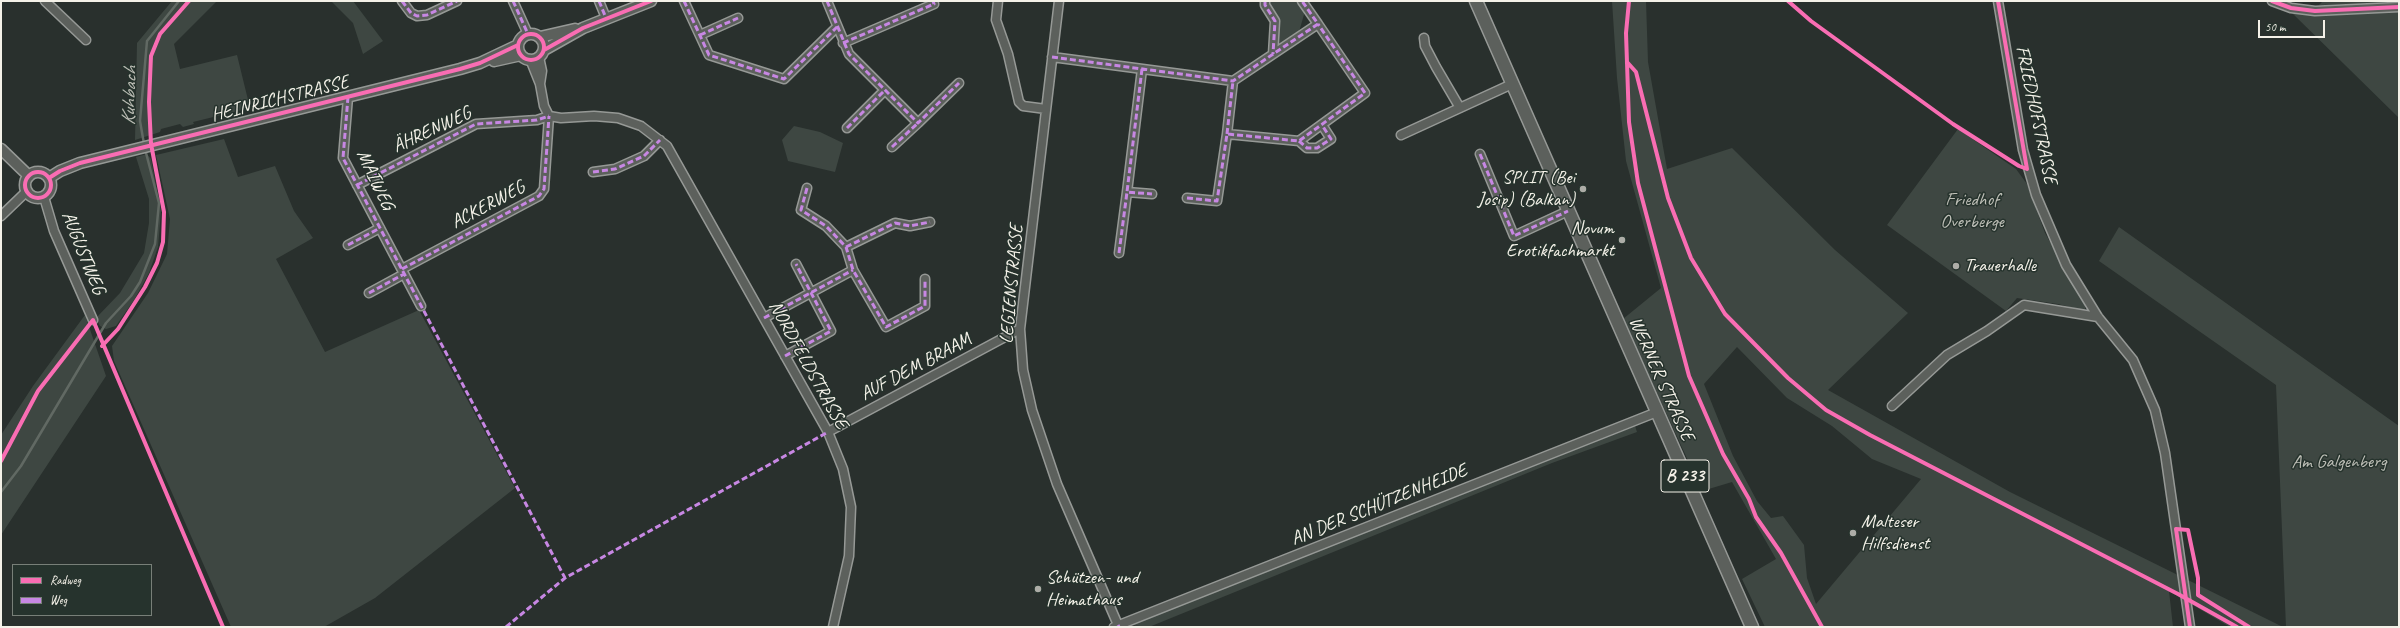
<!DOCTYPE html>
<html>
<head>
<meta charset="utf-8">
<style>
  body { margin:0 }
  #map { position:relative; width:2400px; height:628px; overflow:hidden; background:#29302d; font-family:Caveat,sans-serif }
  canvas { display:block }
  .frame { position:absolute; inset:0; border:2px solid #f4f1e8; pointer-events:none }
  .legend { position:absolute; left:12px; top:564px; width:140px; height:52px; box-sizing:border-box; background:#26332d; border:1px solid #787f78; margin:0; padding:5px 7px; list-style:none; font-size:12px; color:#f4f1e8 }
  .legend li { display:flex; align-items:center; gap:8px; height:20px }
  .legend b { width:20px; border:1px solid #787f78 }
  .scale { position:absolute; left:2258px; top:20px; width:67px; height:18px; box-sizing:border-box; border:2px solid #f4f1e8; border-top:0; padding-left:5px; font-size:12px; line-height:14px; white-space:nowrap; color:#f4f1e8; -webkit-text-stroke:3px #26332d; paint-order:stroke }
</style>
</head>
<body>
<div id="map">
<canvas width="2400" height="628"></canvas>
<div class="frame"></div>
<ul class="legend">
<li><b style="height:5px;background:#f96db3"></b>Radweg</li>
<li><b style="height:5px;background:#c787e3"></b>Weg</li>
</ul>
<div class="scale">50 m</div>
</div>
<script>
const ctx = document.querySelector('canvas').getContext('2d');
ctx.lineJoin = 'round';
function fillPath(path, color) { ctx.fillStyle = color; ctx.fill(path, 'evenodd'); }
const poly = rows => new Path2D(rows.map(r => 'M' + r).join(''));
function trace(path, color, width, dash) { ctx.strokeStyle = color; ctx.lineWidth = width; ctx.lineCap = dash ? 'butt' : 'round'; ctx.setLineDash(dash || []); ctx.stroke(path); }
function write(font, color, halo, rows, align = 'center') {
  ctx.font = font + ' Caveat,sans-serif'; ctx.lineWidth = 3; ctx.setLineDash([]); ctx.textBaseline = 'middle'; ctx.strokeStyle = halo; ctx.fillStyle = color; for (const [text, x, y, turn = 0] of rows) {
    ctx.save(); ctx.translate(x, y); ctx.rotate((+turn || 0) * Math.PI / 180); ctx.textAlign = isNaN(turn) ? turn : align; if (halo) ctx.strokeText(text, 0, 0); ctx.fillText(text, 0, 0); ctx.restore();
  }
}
const green = poly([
  [172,1,217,1,174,44,180,69,237,55,250,108,193,122,194,124,183,127,180,124,161,129,160,132,135,140,137,43],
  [331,1,353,1,383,41,363,54,353,23],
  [1268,1,1298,1,1305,11,1299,32,1278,47],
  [1612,1,1646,1,1648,62,1667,169,1732,148,1835,250,1908,313,1828,390,2010,492,2283,627,2230,627,2169,591,2173,627,1765,627,1742,579,1776,559,1732,482,1702,491,1623,319,1661,288,1626,161,1617,78],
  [1737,347,1787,398,1832,426,1872,459,1921,479,1816,604,1807,578,1804,545,1783,516,1771,518,1757,501,1733,456,1704,384],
  [2323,1,2399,1,2399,3,2319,5],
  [2399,10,2399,118,2292,13],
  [794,126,820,132,843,143,835,172,788,161,782,140],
  [1958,129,2016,169,2027,184,2045,233,2085,305,2085,311,2058,304,2017,298,2006,311,1887,225],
  [224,139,238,177,275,166,294,211,313,238,276,259,325,352,419,310,515,488,375,598,324,627,231,627,114,361,112,346,148,293,167,254,170,219,156,155],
  [147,154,151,159,161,211,158,247,149,273,134,300,116,326,106,329,100,326,96,318,120,293,144,253,149,223,149,199,136,157],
  [2119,227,2399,426,2399,627,2286,627,2276,385,2099,261],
  [85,315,106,376,1,535,1,435,33,386],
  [1635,426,1637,432,1552,463,1149,627,1131,625]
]);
const stream = poly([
  [144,144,140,121,147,41,179,1],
  [1,492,21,466,106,323,131,296,140,282,155,244,159,203,145,149]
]);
const minor = poly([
  [45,1,86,40],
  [402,1,411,13,417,16,427,15,457,1],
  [513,1,528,34],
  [599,1,606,18],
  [684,1,709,55,784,79,837,27],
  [827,1,849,54,918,123,959,83],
  [998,1,996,20,1008,54,1019,102,1023,106,1046,109],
  [1059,1,1020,329,1023,370,1032,410,1057,484,1118,625],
  [1265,1,1265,5,1275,21,1273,54],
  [1998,1,2023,150,2036,195,2066,265,2098,317,2133,360,2155,410,2165,453,2190,627],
  [2272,1,2291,8,2315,11,2399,7],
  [700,35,738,18],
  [1424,38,1425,46,1436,67,1460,108],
  [843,43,934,4,933,1],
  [539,57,542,71,540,84],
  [1052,57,1233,81,1318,24,1302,1],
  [530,59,540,84,544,106,549,116,561,118,594,116,618,118,641,126,667,146,828,432,843,469,851,507,849,556,833,627],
  [1142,69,1127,192,1152,194],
  [348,97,343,158,421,306],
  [847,128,884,91],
  [1227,134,1233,81],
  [1401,135,1512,84],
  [1299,141,1307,148,1317,148,1331,139,1322,125],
  [892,147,918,123],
  [1480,154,1514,236,1568,211],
  [593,172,615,169,644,156,660,140],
  [357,185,476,124,537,120,549,116],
  [807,188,801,210,826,226,846,247,853,270,886,327,925,306,925,279],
  [44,197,54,231,93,320],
  [1187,198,1217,201,1227,134,1299,141,1365,93,1318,24],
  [1,216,27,191],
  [348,245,380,228],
  [846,247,895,223,910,226,930,222],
  [1119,253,1127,192],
  [402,269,539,196,544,189,549,116],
  [369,293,404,274],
  [764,318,853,270],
  [785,356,831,331,796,264],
  [1892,406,1947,355,1987,331,2024,305,2098,317],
  [828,432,1020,329],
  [1114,627,1657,412]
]);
const tertiary = poly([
  '518 47a13 13 0 1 1 26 0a13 13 0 1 1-26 0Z',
  [540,37,575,29],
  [544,50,583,28,651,1],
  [494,61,521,55],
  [1,149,29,176],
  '25 185a13 13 0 1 1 26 0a13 13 0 1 1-26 0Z',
  [49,178,60,171,80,163,460,69,480,63,518,45]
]);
const primary = poly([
  [1476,1,1752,627]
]);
const quiet = poly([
  [402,1,411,13,417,16,427,15,457,1],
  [513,1,528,34],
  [599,1,606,18],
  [684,1,709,55,784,79,837,27],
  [827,1,849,54,918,123,959,83],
  [1265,1,1265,5,1275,21,1273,54],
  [700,35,738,18],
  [843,43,934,4,933,1],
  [1052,57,1233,81,1318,24,1302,1],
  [1142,69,1127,192,1152,194],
  [348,97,343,158,565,578],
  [847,128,884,91],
  [1227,134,1233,81],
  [1299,141,1307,148,1317,148,1331,139,1322,125],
  [892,147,918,123],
  [1480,154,1514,236,1568,211],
  [593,172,615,169,644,156,660,140],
  [357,185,476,124,537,120,549,116],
  [807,188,801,210,826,226,846,247,853,270,886,327,925,306,925,279],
  [1187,198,1217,201,1227,134,1299,141,1365,93,1318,24],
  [348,245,380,228],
  [846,247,895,223,910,226,930,222],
  [1119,253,1127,192],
  [402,269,539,196,544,189,549,116],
  [369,293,404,274],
  [764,318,853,270],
  [785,356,831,331,796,264],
  [1118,625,1119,627],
  [506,627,565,578,828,432]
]);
const cycleway = poly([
  [1629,1,1626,33,1629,122,1638,183,1689,376,1723,454,1749,499,1756,517,1781,553,1822,627],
  [1788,1,1811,21,1953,124,2019,166,2027,169,1998,1],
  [2272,1,2291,8,2315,11,2399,7],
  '518 47a13 13 0 1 1 26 0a13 13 0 1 1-26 0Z',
  [544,50,583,28,651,1],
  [1627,62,1636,72,1668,198,1691,258,1725,314,1788,378,1826,410,1870,435,2178,594,2237,627],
  '25 185a13 13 0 1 1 26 0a13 13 0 1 1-26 0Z',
  [49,178,60,171,80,163,460,69,480,63,518,45],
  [102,346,118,329,145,287,157,263,163,242,164,212,151,144,149,102,151,56,160,34,189,1],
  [1,461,38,391,93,320,223,627],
  [2190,627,2176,529,2188,530,2198,578,2198,595,2249,627]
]);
const markers = [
  [1583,189,4,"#adada7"],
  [1622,240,4,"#adada7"],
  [1956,266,4,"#adada7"],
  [1853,533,4,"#adada7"],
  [1038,589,4,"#adada7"]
];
const shields = [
  [1685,476,48]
];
const shieldNames = [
  ["B 233",1685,476]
];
const streetNames = [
  ["HEINRICHSTRASSE",280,99,-14],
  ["FRIEDHOFSTRASSE",2036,115,78],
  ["ÄHRENWEG",432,130,-25],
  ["MAIWEG",375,180,65],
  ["ACKERWEG",488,205,-28],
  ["AUGUSTWEG",83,253,68],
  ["LEGIENSTRASSE",1012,284,-85],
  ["NORDFELDSTRASSE",808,365,61],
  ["AUF DEM BRAAM",916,367,-28],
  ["WERNER STRASSE",1661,379,66],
  ["AN DER SCHÜTZENHEIDE",1379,505,-22]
];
const poiNames = [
  ["SPLIT (Bei",1575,178,"right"],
  ["Josip) (Balkan)",1575,200,"right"],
  ["Novum",1614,229,"right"],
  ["Erotikfachmarkt",1614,251,"right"],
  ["Trauerhalle",1964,266],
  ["Malteser",1861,522],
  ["Hilfsdienst",1861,544],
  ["Schützen- und",1046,578],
  ["Heimathaus",1046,600]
];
const parkNames = [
  ["Friedhof",1972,200],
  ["Overberge",1972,222],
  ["Am Galgenberg",2339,462]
];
const waterNames = [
  ["Kuhbach",130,96,-88]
];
fillPath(green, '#3e4742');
trace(stream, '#616963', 2.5);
trace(minor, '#969996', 11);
trace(tertiary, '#969996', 13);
trace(primary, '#969996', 15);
trace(minor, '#5c605c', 8);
trace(tertiary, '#5c605c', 10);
trace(primary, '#5c605c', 12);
trace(quiet, '#c787e3', 3, [6, 3]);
trace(cycleway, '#f96db3', 4);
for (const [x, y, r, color] of markers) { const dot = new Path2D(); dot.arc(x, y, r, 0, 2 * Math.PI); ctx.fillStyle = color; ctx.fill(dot); trace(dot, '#26332d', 1.5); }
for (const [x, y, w] of shields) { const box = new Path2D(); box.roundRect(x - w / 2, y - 16, w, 32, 3); ctx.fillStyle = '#26332d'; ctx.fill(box); trace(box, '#f4f1e8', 1); }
write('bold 18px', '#f4f1e8', null, shieldNames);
write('19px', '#f4f1e8', '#26332d', streetNames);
write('19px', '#f4f1e8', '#26332d', poiNames, 'left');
write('19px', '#bebfb7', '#26332d', parkNames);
write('italic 20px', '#bcbdb5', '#26332d', waterNames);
</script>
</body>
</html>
